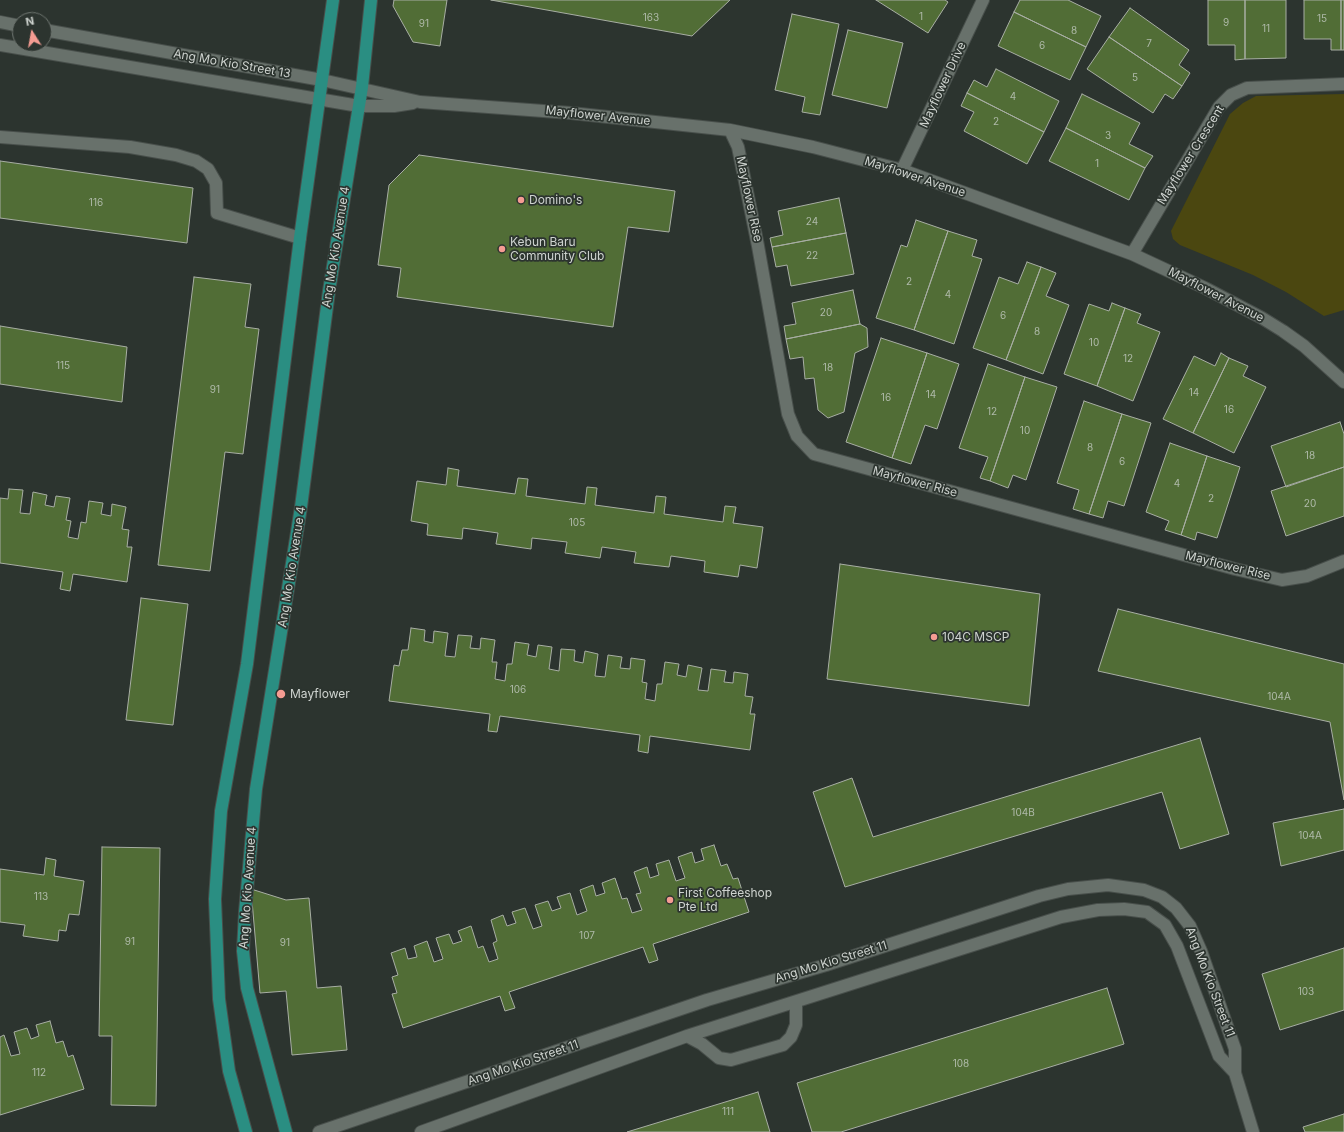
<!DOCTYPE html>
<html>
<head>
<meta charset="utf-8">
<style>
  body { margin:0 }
  #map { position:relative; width:1344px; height:1132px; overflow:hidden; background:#2c342f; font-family:Inter,sans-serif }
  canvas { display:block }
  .north { position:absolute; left:12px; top:12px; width:40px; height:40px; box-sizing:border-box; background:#2c342f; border:1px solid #6d746f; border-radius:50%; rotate:349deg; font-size:11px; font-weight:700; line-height:16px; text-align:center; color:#ced3cf }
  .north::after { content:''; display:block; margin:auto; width:14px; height:18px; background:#f59c92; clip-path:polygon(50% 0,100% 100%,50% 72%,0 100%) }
</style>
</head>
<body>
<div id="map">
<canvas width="1344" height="1132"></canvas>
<div class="north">N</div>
</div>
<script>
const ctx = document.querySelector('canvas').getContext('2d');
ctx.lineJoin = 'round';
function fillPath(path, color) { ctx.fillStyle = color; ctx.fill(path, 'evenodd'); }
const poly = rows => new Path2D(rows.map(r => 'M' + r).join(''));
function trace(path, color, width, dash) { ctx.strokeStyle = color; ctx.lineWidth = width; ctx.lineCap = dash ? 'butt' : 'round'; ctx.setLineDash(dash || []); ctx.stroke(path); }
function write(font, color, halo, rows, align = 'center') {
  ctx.font = font + ' Inter,sans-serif'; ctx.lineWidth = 3.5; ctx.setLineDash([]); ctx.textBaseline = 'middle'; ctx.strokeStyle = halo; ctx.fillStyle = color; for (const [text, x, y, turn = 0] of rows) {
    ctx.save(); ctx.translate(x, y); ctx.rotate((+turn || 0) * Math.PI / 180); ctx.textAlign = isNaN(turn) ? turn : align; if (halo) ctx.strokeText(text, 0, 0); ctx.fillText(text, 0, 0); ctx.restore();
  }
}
const green = poly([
  [1344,94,1344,310,1324,316,1286,292,1253,275,1180,245,1173,239,1171,231,1230,114,1243,103,1256,96]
]);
const building = poly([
  [394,0,447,0,440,46,413,42,393,6,394,0],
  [491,0,730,0,692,36,491,0],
  [876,0,945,0,948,2,928,33,876,0],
  [1020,0,1068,0,1101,16,1086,47,1014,12,1020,0],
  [1208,0,1245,0,1245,59,1235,60,1235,45,1208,45,1208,0],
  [1245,0,1286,0,1286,58,1245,59,1245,0],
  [1304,0,1341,0,1341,50,1331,50,1331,39,1304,39,1304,0],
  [1341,0,1344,0,1344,50,1341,50,1341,0],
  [1130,8,1189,50,1179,65,1190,73,1182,86,1109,37,1130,8],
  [1014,12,1086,47,1070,80,998,46,1014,12],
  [792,14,839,24,820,115,802,112,805,97,775,90,792,14],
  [848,30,903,43,887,108,832,95,848,30],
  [1109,37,1182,86,1173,99,1165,94,1153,113,1087,69,1109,37],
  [996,69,1059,101,1044,132,967,93,974,80,987,87,996,69],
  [967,93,1044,132,1027,164,964,131,974,112,961,106,967,93],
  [1082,94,1140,123,1129,144,1153,156,1145,168,1066,128,1082,94],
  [1066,128,1145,168,1129,200,1049,161,1066,128],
  [419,155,675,191,669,232,628,227,613,327,397,297,401,268,378,265,389,185,419,155],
  [0,161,193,188,187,243,0,218,0,161],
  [839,198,846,233,772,247,770,238,783,235,778,211,839,198],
  [916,220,948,231,914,330,876,318,901,245,907,247,916,220],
  [948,231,977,240,972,256,982,259,954,344,914,330,948,231],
  [846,233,854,274,791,286,787,265,776,267,772,247,846,233],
  [1027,262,1041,267,1006,360,973,348,999,277,1018,284,1027,262],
  [1041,267,1056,273,1046,296,1069,305,1043,374,1006,360,1041,267],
  [194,277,251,284,245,327,259,329,243,454,225,452,210,571,158,565,194,277],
  [853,290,860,324,786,339,784,326,796,324,792,303,853,290],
  [1112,303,1125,308,1097,386,1064,374,1089,304,1109,311,1112,303],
  [1125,308,1141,314,1137,323,1160,332,1133,401,1097,386,1125,308],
  [860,324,867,328,868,347,855,353,844,412,828,418,818,410,814,378,805,379,803,357,790,359,786,339,860,324],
  [0,326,127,347,122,402,0,384,0,326],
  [881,338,927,353,892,458,846,442,881,338],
  [927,353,959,364,937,429,925,425,911,464,892,458,927,353],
  [1221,353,1229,358,1193,433,1163,419,1194,356,1215,366,1221,353],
  [1229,358,1248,366,1243,376,1266,387,1234,453,1193,433,1229,358],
  [988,364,1025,377,990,481,980,478,988,457,959,448,988,364],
  [1025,377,1057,387,1026,480,1013,475,1008,488,990,481,1025,377],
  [1084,401,1122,414,1089,514,1073,509,1079,490,1057,483,1084,401],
  [1122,414,1151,423,1124,506,1108,501,1103,518,1089,514,1122,414],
  [1340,422,1344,434,1344,467,1286,487,1271,446,1340,422],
  [1170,443,1207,456,1181,535,1165,530,1169,521,1146,512,1170,443],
  [1207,456,1240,467,1217,538,1197,532,1195,540,1181,535,1207,456],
  [1344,467,1344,516,1286,536,1271,491,1344,467],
  [448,468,459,470,457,486,515,494,518,478,528,479,526,496,585,504,587,487,597,488,595,505,654,513,656,496,666,497,664,514,723,522,725,506,736,507,733,523,763,527,757,568,740,565,738,577,704,572,705,561,671,556,669,567,634,563,636,552,602,547,600,558,565,553,567,542,532,538,531,549,496,544,498,533,463,528,462,539,427,535,428,524,411,521,417,481,446,485,448,468],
  [9,489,23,490,20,513,30,514,33,492,47,495,45,505,54,507,56,496,70,498,66,520,71,521,68,537,78,539,81,522,86,523,89,501,103,503,101,514,111,516,112,504,126,507,122,529,129,530,127,547,132,547,127,582,73,574,70,591,60,589,63,572,0,563,0,498,8,499,9,489],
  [840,564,1040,594,1029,706,827,679,840,564],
  [141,598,188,604,173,725,126,720,141,598],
  [1118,609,1344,664,1344,800,1330,722,1098,671,1118,609],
  [411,628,425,630,424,641,433,643,434,631,448,633,445,656,455,657,458,635,472,636,470,648,480,649,481,638,495,640,492,662,497,662,495,679,505,681,507,664,512,664,515,642,529,644,527,655,536,657,538,645,552,647,549,669,559,671,561,649,575,650,574,661,583,663,585,651,598,654,595,676,605,677,608,655,622,657,620,668,630,669,631,658,645,660,642,682,647,683,645,699,655,701,657,684,662,684,665,662,679,664,677,675,686,677,688,665,702,668,698,690,708,691,711,669,726,671,724,682,733,683,734,672,748,674,745,696,753,697,750,714,755,714,750,750,650,736,648,753,638,751,640,735,500,716,497,732,488,731,490,714,389,701,394,665,399,666,402,650,408,650,411,628],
  [1200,738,1229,834,1180,849,1162,792,845,887,813,792,852,778,873,837,1200,738],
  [1344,809,1344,850,1281,866,1273,823,1344,809],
  [714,845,721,866,727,864,733,879,738,878,749,912,653,944,658,960,649,963,643,947,509,992,515,1008,505,1011,500,996,403,1028,392,994,397,993,392,977,398,975,391,953,405,948,408,959,417,957,414,946,427,941,434,962,443,959,436,938,449,934,453,944,462,941,458,931,471,926,478,948,483,946,489,962,498,959,493,943,497,941,491,920,503,915,507,926,516,923,512,912,525,908,533,929,542,926,535,905,548,901,552,911,561,908,557,897,570,893,577,915,587,911,580,890,593,885,596,896,605,893,602,883,615,878,622,899,627,898,632,913,642,910,636,894,641,893,634,872,647,867,650,878,659,875,656,864,669,860,676,881,685,878,678,857,692,852,695,863,704,860,701,849,714,845],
  [102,847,160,848,156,1106,111,1105,112,1036,99,1036,102,847],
  [46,858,56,860,54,876,84,881,79,915,69,914,66,931,59,930,58,941,23,936,25,925,0,922,0,869,44,875,46,858],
  [251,889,286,900,309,898,317,988,341,986,347,1050,292,1055,286,991,260,993,251,889],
  [1344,948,1344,1010,1280,1030,1262,974,1344,948],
  [1107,988,1124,1044,841,1132,812,1132,797,1083,1107,988],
  [50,1021,56,1043,63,1041,68,1057,73,1055,84,1089,0,1115,0,1037,4,1035,11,1056,20,1054,14,1032,27,1028,31,1039,39,1036,36,1025,50,1021],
  [758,1092,770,1132,627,1132,758,1092],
  [1344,1114,1344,1132,1305,1132,1303,1127,1344,1114]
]);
const minor = poly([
  [0,22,20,26],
  [44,30,322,80,420,102,571,113,730,130,813,147,902,170,1132,254,1205,288,1262,318,1283,331,1304,346,1344,382],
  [0,45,359,106,394,106,413,103],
  [730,130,738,147,758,246,788,414,797,436,814,454,1235,569,1282,580,1307,576,1344,561],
  [0,137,130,147,176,155,196,161,208,169,216,183,217,213,300,238],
  [902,170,983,0],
  [1132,254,1219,107,1231,95,1247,88,1344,84],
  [687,1036,702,1044,719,1058,731,1060,783,1045,791,1037,796,1025,796,1002],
  [319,1132,707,1000,826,965,1039,896,1068,889,1108,885,1144,890,1162,897,1176,908,1190,926,1201,951,1235,1049,1235,1073,1253,1132],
  [421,1132,687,1036,1061,917,1098,910,1124,909,1147,912,1165,925,1177,946,1219,1056,1235,1073]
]);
const major = poly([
  [246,1132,229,1071,219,999,215,899,221,811,247,664,300,238,333,0],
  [286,1132,247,988,243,951,245,912,256,789,301,507,329,291,362,87,371,0]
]);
const markers = [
  [521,200,4,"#f59c92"],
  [502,249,4,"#f59c92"],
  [934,637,4,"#f59c92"],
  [281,694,5,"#f59c92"],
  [670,900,4,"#f59c92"]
];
const numberNames = [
  ["1",921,17],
  ["163",651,18],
  ["15",1322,19],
  ["9",1226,23],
  ["91",424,24],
  ["11",1266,29],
  ["8",1074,31],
  ["7",1149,44],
  ["6",1042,46],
  ["5",1135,78],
  ["4",1013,97],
  ["2",996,122],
  ["3",1108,136],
  ["1",1097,164],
  ["116",96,203],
  ["24",812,222],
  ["22",812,256],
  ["2",909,282],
  ["4",948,295],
  ["20",826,313],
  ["6",1003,316],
  ["8",1037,332],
  ["10",1094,343],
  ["12",1128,359],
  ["115",63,366],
  ["18",828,368],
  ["91",215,390],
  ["14",1194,393],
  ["14",931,395],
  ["16",886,398],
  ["16",1229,410],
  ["12",992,412],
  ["10",1025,431],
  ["8",1090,448],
  ["18",1310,456],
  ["6",1122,462],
  ["4",1177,484],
  ["2",1211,499],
  ["20",1310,504],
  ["105",577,523],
  ["106",518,690],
  ["104A",1279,697],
  ["104B",1023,813],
  ["104A",1310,836],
  ["113",41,897],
  ["107",587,936],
  ["91",130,942],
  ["91",285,943],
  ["103",1306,992],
  ["108",961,1064],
  ["112",39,1073],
  ["111",728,1112]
];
const streetNames = [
  ["Ang Mo Kio Street 13",232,64,10],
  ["Mayflower Drive",943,85,-65],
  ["Mayflower Avenue",598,116,6],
  ["Mayflower Crescent",1191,155,-58],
  ["Mayflower Avenue",915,177,18],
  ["Mayflower Rise",749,199,78],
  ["Ang Mo Kio Avenue 4",336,247,-81],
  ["Mayflower Avenue",1216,295,27],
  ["Mayflower Rise",915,482,15],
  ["Mayflower Rise",1228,566,14],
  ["Ang Mo Kio Avenue 4",292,567,-81],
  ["Ang Mo Kio Avenue 4",248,888,-86],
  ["Ang Mo Kio Street 11",831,962,-17],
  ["Ang Mo Kio Street 11",1210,982,69],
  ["Ang Mo Kio Street 11",523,1063,-19]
];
const poiNames = [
  ["Domino's",529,200],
  ["Kebun Baru",510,242],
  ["Community Club",510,256],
  ["104C MSCP",942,637],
  ["Mayflower",290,694],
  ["First Coffeeshop",678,893],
  ["Pte Ltd",678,907]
];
fillPath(green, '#4b4710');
fillPath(building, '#516d36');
trace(building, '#a8aea4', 1);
trace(minor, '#484f4b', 14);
trace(major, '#484f4b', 14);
trace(minor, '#68716b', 12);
trace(major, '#2a8e82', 12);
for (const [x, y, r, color] of markers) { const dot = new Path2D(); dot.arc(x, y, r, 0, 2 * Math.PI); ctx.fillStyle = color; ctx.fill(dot); trace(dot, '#2c342f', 1.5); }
write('10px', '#afbaa9', null, numberNames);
write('12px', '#ced3cf', '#2c342f', streetNames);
write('12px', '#ced3cf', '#2c342f', poiNames, 'left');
</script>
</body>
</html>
